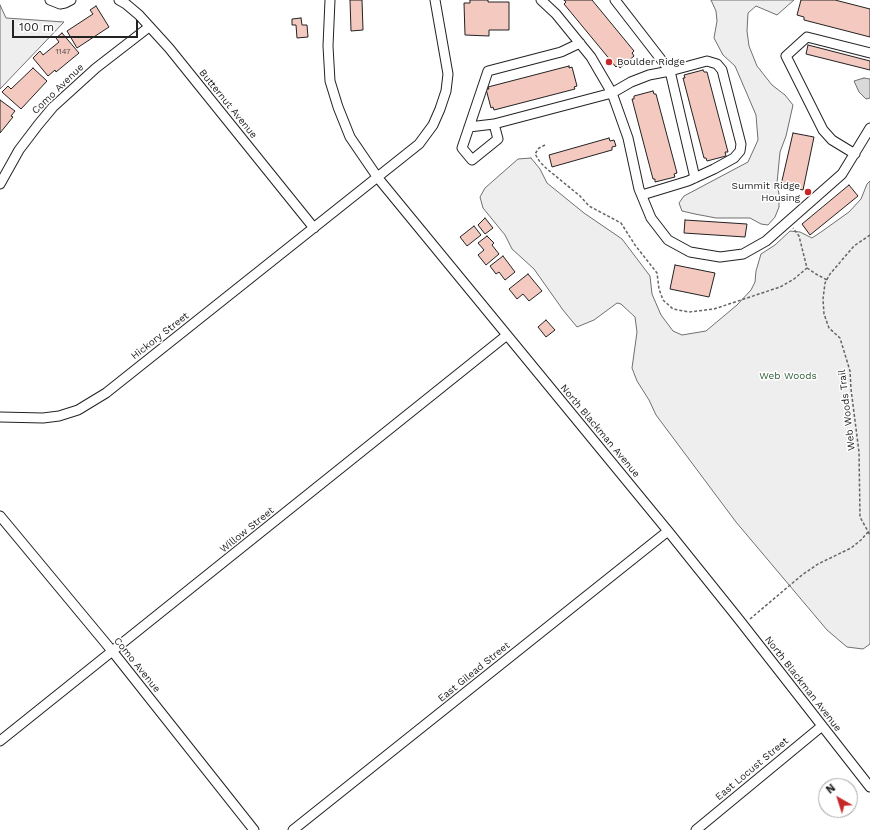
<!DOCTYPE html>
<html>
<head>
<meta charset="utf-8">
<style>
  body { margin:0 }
  #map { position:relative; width:870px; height:830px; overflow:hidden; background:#fff; font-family:"Work Sans",sans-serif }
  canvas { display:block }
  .north { position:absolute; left:818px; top:778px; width:40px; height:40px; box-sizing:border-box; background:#fff; border:1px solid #a7a7a7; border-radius:50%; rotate:321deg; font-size:11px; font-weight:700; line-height:16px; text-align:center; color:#222 }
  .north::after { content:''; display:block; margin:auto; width:14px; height:18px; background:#c62828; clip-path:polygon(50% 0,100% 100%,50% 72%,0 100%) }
  .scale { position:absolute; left:12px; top:20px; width:126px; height:18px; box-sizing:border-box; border:2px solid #222; border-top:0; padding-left:5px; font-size:12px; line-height:14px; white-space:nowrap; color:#222; -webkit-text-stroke:3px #fff; paint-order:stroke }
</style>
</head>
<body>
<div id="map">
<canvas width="870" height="830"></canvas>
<div class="north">N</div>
<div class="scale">100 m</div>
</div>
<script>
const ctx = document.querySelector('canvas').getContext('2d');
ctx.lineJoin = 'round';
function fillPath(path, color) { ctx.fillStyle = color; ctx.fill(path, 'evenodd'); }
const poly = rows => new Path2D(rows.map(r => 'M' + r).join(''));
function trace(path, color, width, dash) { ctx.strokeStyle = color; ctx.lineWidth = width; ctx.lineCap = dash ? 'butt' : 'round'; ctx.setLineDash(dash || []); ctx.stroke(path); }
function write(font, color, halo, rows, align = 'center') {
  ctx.font = font + ' "Work Sans",sans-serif'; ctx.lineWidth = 3; ctx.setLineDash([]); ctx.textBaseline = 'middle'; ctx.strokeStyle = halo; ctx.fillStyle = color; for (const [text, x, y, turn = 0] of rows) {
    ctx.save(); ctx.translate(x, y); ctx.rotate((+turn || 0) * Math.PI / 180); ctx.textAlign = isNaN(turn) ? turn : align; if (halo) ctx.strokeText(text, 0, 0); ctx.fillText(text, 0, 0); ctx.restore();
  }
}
const green = poly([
  [711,0,794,0,777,15,756,6,748,13,747,31,749,46,757,66,772,85,785,95,793,105,786,136,780,152,777,183,779,194,779,207,775,217,768,225,761,224,750,218,716,218,695,214,682,211,679,203,684,196,748,162,758,140,756,115,735,66,723,55,714,38,717,21,716,11,711,0],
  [0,5,6,18,64,22,0,89,0,5],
  [531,158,540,169,547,183,584,213,622,239,650,276,652,294,661,315,673,331,682,335,706,331,737,305,751,290,755,282,756,271,761,254,775,245,790,231,800,232,812,238,821,232,849,212,861,199,867,184,870,181,870,644,863,649,847,647,827,630,736,522,656,415,649,400,637,381,632,368,637,332,635,317,621,304,617,303,594,320,577,327,563,310,534,269,512,249,505,235,483,208,480,197,485,188,518,159,531,158]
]);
const water = poly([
  [864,78,870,79,870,98,866,99,859,92,854,81,864,78]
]);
const building = poly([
  [350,0,362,0,363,30,351,31,350,0],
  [470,0,488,0,488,2,509,2,509,30,489,30,489,36,465,35,464,3,470,3,470,0],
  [564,0,592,0,634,51,632,53,634,56,620,68,618,65,616,67,564,4,566,2,564,0],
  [801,0,835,0,870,9,870,37,804,20,804,17,797,15,801,0],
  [96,6,109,27,77,48,67,31,93,14,90,10,96,6],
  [301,18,302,25,307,25,308,37,297,38,296,25,292,25,292,19,301,18],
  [62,33,79,53,56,72,55,70,48,76,33,58,40,51,43,55,59,42,56,38,62,33],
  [808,45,870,61,870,70,806,54,808,45],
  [569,66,569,68,572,67,577,86,574,87,575,89,494,110,493,107,491,108,486,89,489,89,488,87,569,66],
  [33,68,47,81,21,109,2,92,8,86,11,89,33,68],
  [703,70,704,72,707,72,728,152,725,152,726,156,707,161,706,158,704,158,683,78,685,78,684,75,703,70],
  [653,91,654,94,656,94,677,173,674,174,675,177,655,182,655,179,653,179,632,99,634,99,634,96,653,91],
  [0,100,15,111,11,116,13,117,0,133,0,100],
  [793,133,814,137,803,190,781,185,793,133],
  [609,138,610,141,614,140,616,146,612,147,612,150,552,167,549,155,609,138],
  [849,185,858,196,810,235,802,224,849,185],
  [485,218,493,228,485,234,478,225,485,218],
  [685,220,747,224,745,237,684,233,685,220],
  [474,226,481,235,467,246,460,237,474,226],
  [487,236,494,243,492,245,499,254,486,265,478,255,484,250,478,243,487,236],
  [503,256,515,272,505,280,499,272,496,274,490,266,503,256],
  [675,265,715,273,709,297,670,289,675,265],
  [528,274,542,291,529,301,523,294,517,299,509,289,528,274],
  [546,320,555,330,546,337,538,327,546,320]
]);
const path = poly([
  [545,145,539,148,535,154,540,162,547,169,580,196,589,206,621,223,635,245,657,273,659,289,663,300,673,309,689,312,714,309,780,287,794,279,807,268,799,236,793,228],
  [870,235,854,246,830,274,825,283,823,299,824,314,829,328,840,338,850,371,851,389,859,452,860,517,870,535],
  [807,268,816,274,827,280],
  [750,619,802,575,818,564,851,548,861,540,868,532]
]);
const minor = poly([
  [50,0,60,4,65,3,71,0],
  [119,0,126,4,139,15,169,48,314,228],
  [330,0,328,46,330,81,338,107,350,137,378,178,668,531,737,617,870,787],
  [541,0,556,14,591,57,612,93,628,138,639,189,651,218,668,240,690,252,720,257,743,254,766,241,842,174,870,128],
  [494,124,612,93,631,82,649,75,670,71,615,0],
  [469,127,494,124,498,139,472,160,462,148,488,71,561,52,580,43],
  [855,154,832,140,823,130,786,56,807,37,870,53],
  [0,184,19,150,38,125,53,107,96,68,149,27],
  [642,195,688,181,714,169,734,158,740,151,741,144,722,70,717,64,707,61,670,71,695,178],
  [0,417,43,418,59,416,78,410,106,393,419,144,433,125,440,109,446,91,448,74,435,0],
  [0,516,113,652,254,830],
  [0,741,507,335],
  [293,830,668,531],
  [696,830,822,726]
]);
const markers = [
  [609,62,4,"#c62828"],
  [808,192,4,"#c62828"]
];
const numberNames = [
  ["1147",63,52]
];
const poiNames = [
  ["Boulder Ridge",617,62],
  ["Summit Ridge",800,186,"right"],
  ["Housing",800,198,"right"]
];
const streetNames = [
  ["Como Avenue",58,89,-44],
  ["Butternut Avenue",228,104,51],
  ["Hickory Street",160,336,-38],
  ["Web Woods Trail",847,410,-97],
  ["North Blackman Avenue",600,431,50],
  ["Willow Street",247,530,-39],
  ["Como Avenue",137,665,51],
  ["East Gilead Street",474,672,-39],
  ["North Blackman Avenue",803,684,52],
  ["East Locust Street",752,769,-40]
];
const parkNames = [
  ["Web Woods",788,376]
];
fillPath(green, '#eee');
trace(green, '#6f6f6f', 1);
fillPath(water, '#d9d9d9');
trace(water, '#6f6f6f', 1);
fillPath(building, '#f3c9c0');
trace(building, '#222', 1);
trace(minor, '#222', 11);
trace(path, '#646464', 1.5, [3, 2]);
trace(minor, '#fff', 9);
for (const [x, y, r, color] of markers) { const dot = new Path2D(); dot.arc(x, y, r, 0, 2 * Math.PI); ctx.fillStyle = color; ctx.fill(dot); trace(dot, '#fff', 1.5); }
write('8px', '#564c4a', null, numberNames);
write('10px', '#222', '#fff', poiNames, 'left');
write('10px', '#222', '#fff', streetNames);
write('10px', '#2f5e38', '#fff', parkNames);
</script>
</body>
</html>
